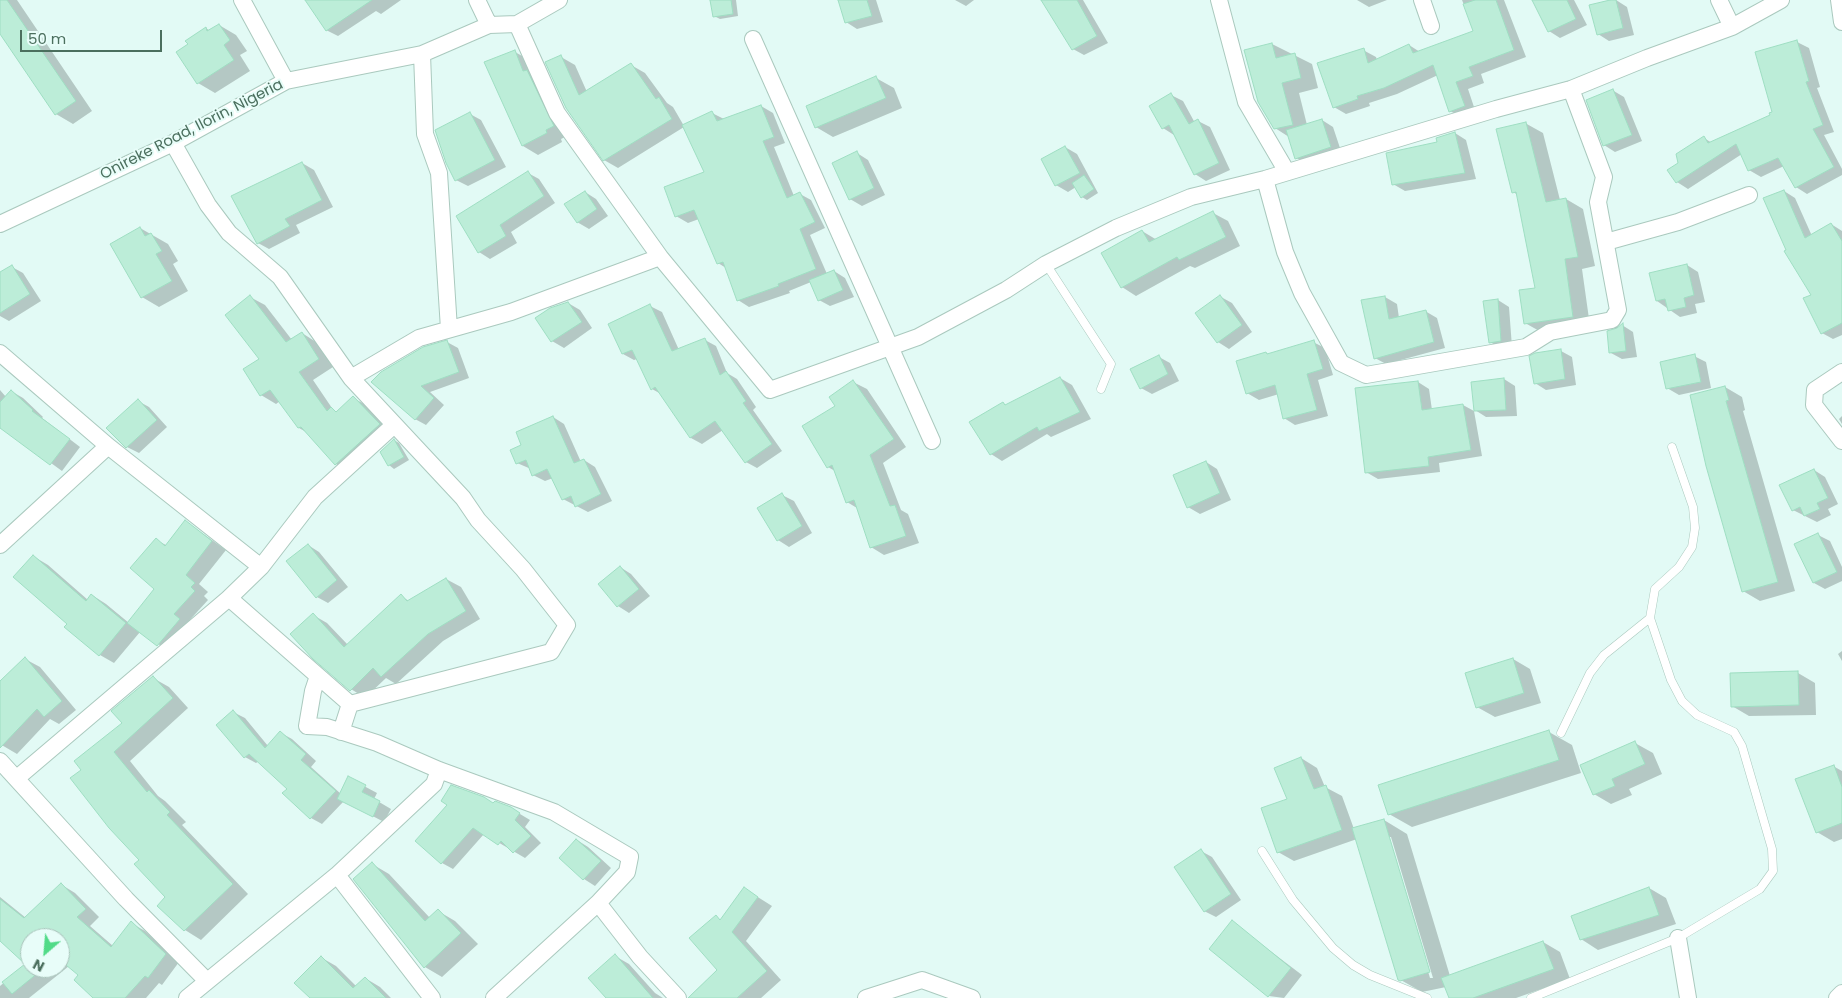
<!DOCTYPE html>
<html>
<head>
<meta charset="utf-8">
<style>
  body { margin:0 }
  #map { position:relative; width:1842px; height:998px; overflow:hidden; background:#e2faf5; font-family:Poppins,sans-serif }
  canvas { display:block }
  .north { position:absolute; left:20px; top:928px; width:50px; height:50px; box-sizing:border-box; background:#e8fdf9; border:1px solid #a9c4bb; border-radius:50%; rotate:207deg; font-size:14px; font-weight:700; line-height:20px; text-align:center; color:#4b6f5e }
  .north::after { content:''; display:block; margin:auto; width:18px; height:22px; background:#51db88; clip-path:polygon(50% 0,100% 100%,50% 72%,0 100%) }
  .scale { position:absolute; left:20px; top:30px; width:142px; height:22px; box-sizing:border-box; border:2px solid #4b6f5e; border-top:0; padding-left:6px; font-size:15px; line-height:18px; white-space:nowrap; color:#4b6f5e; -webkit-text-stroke:4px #e8fdf9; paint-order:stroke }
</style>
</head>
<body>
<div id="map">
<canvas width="1842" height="998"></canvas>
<div class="north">N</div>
<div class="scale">50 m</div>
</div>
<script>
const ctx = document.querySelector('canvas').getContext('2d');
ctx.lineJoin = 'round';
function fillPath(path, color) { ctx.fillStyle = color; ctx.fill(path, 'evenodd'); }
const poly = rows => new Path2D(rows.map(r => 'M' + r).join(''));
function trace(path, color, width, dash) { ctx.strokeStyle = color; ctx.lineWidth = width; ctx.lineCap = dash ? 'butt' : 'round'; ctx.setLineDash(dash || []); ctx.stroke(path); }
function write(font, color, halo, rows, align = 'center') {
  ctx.font = font + ' Poppins,sans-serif'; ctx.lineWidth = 4; ctx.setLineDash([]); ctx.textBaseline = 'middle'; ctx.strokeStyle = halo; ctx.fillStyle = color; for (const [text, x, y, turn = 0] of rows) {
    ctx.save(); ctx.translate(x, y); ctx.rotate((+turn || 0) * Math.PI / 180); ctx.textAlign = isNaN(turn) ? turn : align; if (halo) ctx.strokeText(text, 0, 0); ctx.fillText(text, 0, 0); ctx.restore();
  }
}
const shadow = poly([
  [0,0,17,0,92,111,73,124,56,114,0,31],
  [306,0,401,0,381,14,376,11,338,36,326,30],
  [712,0,736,0,738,16,720,19,714,16],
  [840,0,876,0,883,22,857,29,846,22],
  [955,0,974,0,966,6],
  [1042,0,1083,0,1108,43,1084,55,1073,49],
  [1357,0,1387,0,1369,7],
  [1462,0,1504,0,1526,57,1481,74,1484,83,1468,89,1476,113,1463,118,1450,111,1438,75,1397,94,1369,103,1370,106,1346,114,1334,107,1363,50,1376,57,1377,60,1409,45,1420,52,1475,32],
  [1534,0,1574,0,1587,25,1560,38,1549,31],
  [1616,0,1627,7,1634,35,1609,41,1598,34],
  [219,25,236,35,247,51,240,55,250,71,215,93,198,83,189,45,206,28,210,31],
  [1797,42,1809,48,1820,87,1817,88,1834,132,1824,135,1842,169,1842,175,1807,194,1796,187,1784,166,1761,177,1749,170,1742,154,1688,189,1677,182,1680,164,1704,138,1712,143,1771,116],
  [1272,44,1312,64,1318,88,1299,93,1307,125,1322,120,1333,127,1342,154,1308,164,1296,158,1289,137,1275,128],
  [515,52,531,61,569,135,561,139,562,142,538,155,523,146],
  [561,57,575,65,587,92,631,65,645,73,667,103,673,107,684,126,712,113,724,119,761,106,773,113,785,143,774,147,794,196,800,194,811,200,825,228,810,235,827,274,834,271,845,278,854,297,830,306,819,300,811,282,789,291,790,293,749,307,738,300,726,268,718,263,699,219,688,223,676,216,706,173,684,127,618,168,604,160],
  [876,78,894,88,902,108,833,137,816,127],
  [1612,90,1624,97,1642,141,1615,152,1604,145],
  [1171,95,1183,101,1195,123,1198,121,1210,127,1230,170,1206,181,1195,174,1174,135,1163,128],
  [470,114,481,120,506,167,468,186,456,180],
  [1525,123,1543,133,1560,200,1566,199,1583,209,1595,266,1582,269,1590,326,1543,333,1525,323,1537,289,1518,195,1513,192],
  [1455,133,1466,140,1476,179,1405,191,1393,184,1438,143],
  [1065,147,1077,154,1098,193,1087,200,1082,197,1076,187,1068,192,1056,185],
  [857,153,868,160,885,195,862,206,850,199],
  [302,163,314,170,333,207,296,225,300,233,269,249,258,243,233,196],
  [528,173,539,179,555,203,511,232,517,243,490,259,479,252],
  [1784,191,1795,198,1812,236,1831,224,1842,231,1842,335,1833,339,1822,333,1813,295,1787,251],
  [585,192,596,199,608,216,589,229,577,222],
  [1213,213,1228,221,1240,246,1195,268,1190,266,1136,296,1122,287,1142,231,1157,240],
  [140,228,168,244,178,261,173,264,188,291,159,307,142,297],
  [1687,265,1698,272,1705,302,1695,304,1697,313,1680,317,1657,301],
  [12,267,23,273,41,301,9,321,0,316,0,274],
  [250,297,265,305,292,340,302,333,316,342,333,367,313,380,334,411,337,412,353,398,368,406,394,433,351,473,336,464,308,433,299,428,280,401,276,404,261,395,245,370,261,359],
  [1221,297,1232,303,1252,332,1229,349,1218,342],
  [1385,297,1397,304,1399,318,1425,311,1437,318,1445,348,1386,364,1375,358],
  [1498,300,1509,307,1512,347,1502,349,1490,342],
  [568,303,580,310,592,328,564,348,552,341],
  [650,306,662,312,679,350,705,340,716,346,727,373,737,379,756,407,753,410,782,451,757,468,746,462,723,430,702,444,691,438,661,394,652,389,637,359,634,360,623,354],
  [1622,325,1633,332,1637,357,1622,359,1611,353,1618,330],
  [447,342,458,348,469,378,430,392,444,405,426,425,415,419,373,382],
  [1313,342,1325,348,1333,375,1318,380,1328,416,1295,425,1284,418,1279,394,1259,400,1247,393,1266,353,1270,355],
  [1561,351,1572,357,1576,385,1546,390,1535,383],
  [1694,356,1706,362,1711,388,1679,395,1667,388],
  [1159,357,1170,363,1179,381,1152,394,1141,388],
  [1060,378,1072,385,1091,419,1051,437,1047,434,1002,461,991,454,1003,403,1007,406],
  [1504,379,1515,386,1517,416,1486,417,1475,410],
  [853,382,867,389,906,447,883,463,901,510,908,514,919,543,884,555,871,547,857,508,847,502,835,471,828,467,837,406],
  [1418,382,1429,389,1432,410,1463,405,1474,411,1482,456,1439,463,1440,472,1378,479,1366,472],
  [1725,387,1742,397,1745,410,1743,411,1795,591,1760,601,1743,591],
  [0,390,6,397,11,391,23,398,43,417,42,418,80,447,62,471,0,426],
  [138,401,149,407,167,427,139,453,127,447],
  [1842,416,1842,424,1839,419],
  [553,417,564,424,581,462,584,460,595,467,612,501,588,512,563,499,553,478,545,481,533,475,531,469,517,463,523,446],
  [394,440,399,443,409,460,394,469,389,465,381,452],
  [1206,462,1217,469,1231,500,1200,514,1188,507],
  [1814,470,1825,477,1838,504,1828,509,1831,515,1817,522,1793,510],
  [782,495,794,501,812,533,789,547,778,540],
  [185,521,226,550,199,584,208,592,204,596,208,600,187,623,172,653,140,632,114,663,100,655,68,624,33,556,48,565,88,600,92,595,106,604,129,623,155,589,156,540,166,545],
  [1818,535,1830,541,1842,567,1842,581,1825,589,1814,583],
  [308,545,319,552,348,587,328,603,317,597],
  [620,567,631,574,650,596,629,613,618,606,599,584],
  [446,579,461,587,480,619,443,641,396,684,386,678,365,698,351,689,313,615,327,623,348,645,401,596,409,601],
  [1842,651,1842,661,1838,654],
  [25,659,40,667,76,710,59,724,50,719,17,754,0,744,0,686],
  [1513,659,1530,669,1541,703,1495,717,1477,707],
  [1798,673,1815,683,1816,715,1749,716,1732,706],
  [153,678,169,687,188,708,130,761,158,796,165,801,186,822,182,825,248,894,201,940,185,930,159,906,166,897,82,770,124,723],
  [233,712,245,718,268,746,281,733,292,739,316,761,311,767,341,794,349,778,377,793,374,799,391,809,384,822,344,801,322,824,311,818,288,789,259,761,256,763,245,757],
  [1549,732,1572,745,1581,773,1412,827,1389,814],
  [1635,743,1653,753,1662,774,1629,789,1632,795,1611,804,1594,794],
  [1301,758,1317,768,1325,787,1342,796,1354,829,1384,820,1407,834,1450,976,1543,942,1560,952,1570,979,1516,998,1450,998,1446,987,1422,992,1399,979,1357,839,1294,861,1278,852,1288,800],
  [1388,837,1391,837,1433,978,1430,978],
  [1833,766,1842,771,1842,839,1834,842,1817,832],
  [448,804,494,804,510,808,530,820,525,827,541,843,525,858,484,834,453,869,442,863,416,841],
  [577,840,588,847,611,868,595,886,584,879,561,858],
  [1201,851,1212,857,1241,900,1216,917,1204,911],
  [372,864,389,874,430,918,438,911,455,921,478,944,442,977,425,967,354,879],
  [62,885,75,893,99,917,90,926,113,946,131,923,145,931,179,962,162,985,159,983,146,998,95,998,80,975,69,966,29,998,0,998,0,986,26,964,0,939,0,897,26,918],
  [30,938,60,938,60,968,30,968],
  [1649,888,1666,898,1676,924,1598,950,1581,939],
  [745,889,772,906,746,941,781,980,761,998,694,998,691,995,718,970,716,917,721,920],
  [1232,922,1302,975,1284,998,1269,996],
  [615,956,629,964,655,993,663,998,607,998],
  [322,958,336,966,357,987,365,978,380,987,391,998,311,998]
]);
const building = poly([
  [0,0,7,0,76,101,55,115,0,34,0,0],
  [305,0,372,0,326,31,305,0],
  [710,0,731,0,733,14,713,17,710,0],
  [838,0,867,0,872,16,845,23,838,0],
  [1041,0,1077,0,1097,36,1072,50,1041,0],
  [1475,0,1496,0,1514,50,1469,67,1473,76,1456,82,1465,106,1449,112,1433,65,1384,88,1357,96,1358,99,1333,108,1317,63,1364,48,1368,63,1409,44,1413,53,1473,31,1463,4,1475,0],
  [1532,0,1567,0,1576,19,1548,32,1532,0],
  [1610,0,1616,0,1623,28,1597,35,1589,5,1610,0],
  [219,24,230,40,224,45,234,60,197,84,176,52,188,44,185,41,206,27,207,31,219,24],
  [1797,40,1809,81,1806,82,1823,125,1813,129,1834,167,1795,188,1778,158,1748,171,1736,144,1676,183,1667,170,1678,163,1676,154,1704,136,1708,143,1770,115,1769,113,1772,112,1755,52,1797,40],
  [1272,43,1276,58,1295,53,1301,78,1282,83,1293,125,1274,129,1258,102,1244,50,1272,43],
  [515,50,523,71,527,70,554,126,546,130,547,133,522,146,484,62,515,50],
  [561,55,579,95,631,63,656,99,659,97,672,119,603,161,566,108,545,62,561,55],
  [876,76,886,98,815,128,806,106,876,76],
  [1613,89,1632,135,1603,146,1586,100,1613,89],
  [1171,93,1189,124,1198,119,1219,163,1194,175,1169,125,1162,129,1149,106,1171,93],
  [761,105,774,137,763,141,787,198,800,192,815,222,800,229,816,269,778,284,779,286,737,301,723,262,717,264,694,210,675,217,664,187,704,172,682,125,712,111,717,121,761,105],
  [470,112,495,160,455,181,446,163,435,130,470,112],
  [1322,119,1331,147,1295,159,1286,130,1322,119],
  [1526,122,1546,202,1566,198,1578,257,1565,259,1573,317,1524,324,1519,290,1535,288,1516,192,1512,193,1496,129,1526,122],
  [1455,132,1465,173,1392,185,1386,153,1437,142,1436,138,1455,132],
  [1065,146,1080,173,1055,186,1041,159,1065,146],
  [857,151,874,188,849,200,832,163,857,151],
  [302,162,322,200,285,219,290,226,257,244,231,196,302,162],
  [528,171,544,196,500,225,506,236,478,253,456,216,528,171],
  [1084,175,1094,189,1081,198,1072,183,1084,175],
  [1784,190,1805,238,1831,223,1842,241,1842,323,1821,334,1803,298,1811,295,1784,251,1786,250,1763,198,1784,190],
  [585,191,597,209,577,223,564,204,585,191],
  [1213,211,1226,237,1179,260,1177,257,1121,288,1101,253,1142,230,1149,242,1213,211],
  [140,227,145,236,151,233,162,251,156,254,172,281,141,298,110,244,140,227],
  [1687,264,1694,295,1684,298,1686,307,1668,311,1665,299,1656,301,1649,273,1687,264],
  [12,265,30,294,0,313,0,272,12,265],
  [834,270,843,290,818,301,809,280,834,270],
  [250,295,286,342,302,332,319,359,299,372,327,411,331,407,336,412,353,396,380,424,335,465,301,427,298,428,270,390,260,396,243,369,259,359,225,315,250,295],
  [1220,295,1242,325,1217,343,1195,313,1220,295],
  [1385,296,1389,319,1426,310,1434,342,1374,359,1361,300,1385,296],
  [1498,299,1501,341,1489,343,1483,301,1498,299],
  [568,302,582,322,551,342,535,318,550,308,568,302],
  [650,304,672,351,705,338,720,375,726,371,746,401,743,403,772,444,745,463,715,421,690,438,655,387,651,390,632,350,622,354,608,324,650,304],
  [1623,323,1626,351,1609,353,1607,331,1617,328,1623,323],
  [447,340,459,372,421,386,434,398,415,420,371,382,381,372,423,347,447,340],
  [1314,340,1323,369,1307,374,1317,410,1283,419,1275,385,1246,394,1236,361,1266,352,1267,354,1314,340],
  [1561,349,1565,379,1534,384,1529,356,1535,353,1561,349],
  [1695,354,1701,382,1666,389,1660,362,1695,354],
  [1159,355,1168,374,1140,389,1130,369,1159,355],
  [1060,377,1080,412,1039,431,1037,427,990,455,969,422,1003,402,1005,405,1060,377],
  [1504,378,1506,410,1474,411,1471,382,1504,378],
  [853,380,894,439,870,455,890,506,895,505,906,536,870,548,854,500,846,503,832,465,827,468,802,426,835,406,829,397,853,380],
  [1418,381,1422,410,1463,404,1471,450,1428,457,1429,466,1365,473,1355,388,1418,381],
  [1725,386,1729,400,1726,401,1778,582,1742,592,1706,466,1690,395,1725,386],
  [11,390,33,410,32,411,70,439,50,465,0,428,0,402,11,390],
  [138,399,157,420,126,448,106,428,138,399],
  [553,416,574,463,584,459,601,494,575,507,571,496,562,500,547,469,532,476,526,460,516,464,510,450,521,445,516,432,553,416],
  [394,439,404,457,388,466,380,452,394,439],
  [1206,461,1220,493,1187,508,1173,475,1206,461],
  [1814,469,1828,498,1817,503,1820,509,1804,516,1800,507,1792,511,1779,485,1814,469],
  [782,493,802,526,777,541,757,508,782,493],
  [185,520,212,541,186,575,195,583,191,587,195,591,174,614,180,619,157,646,127,623,154,589,130,568,156,538,165,546,185,520],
  [1818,533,1837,572,1813,583,1794,544,1818,533],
  [308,544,337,580,316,598,286,561,308,544],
  [33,555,86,601,91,594,126,623,99,656,64,627,67,624,13,577,33,555],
  [620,566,639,589,617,607,598,584,620,566],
  [446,578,466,611,428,634,381,677,373,668,350,691,313,659,290,634,313,613,344,647,401,594,407,601,446,578],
  [25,657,62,701,44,717,37,709,0,748,0,681,25,657],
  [1513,658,1524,693,1476,708,1465,673,1513,658],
  [1798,671,1799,705,1731,707,1730,673,1798,671],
  [153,676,173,698,114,752,147,792,149,790,170,812,167,815,233,884,184,931,157,906,165,897,134,864,139,860,109,828,70,778,81,770,74,761,122,723,111,711,153,676],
  [233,710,265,748,280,731,306,754,301,760,336,791,310,819,282,793,287,789,249,754,244,758,216,725,233,710],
  [1549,730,1559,760,1388,815,1378,785,1549,730],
  [1635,741,1645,764,1612,779,1615,786,1593,795,1580,765,1635,741],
  [1301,757,1314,789,1326,785,1342,830,1277,853,1261,808,1287,799,1274,768,1301,757],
  [1834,765,1842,787,1842,823,1816,833,1795,779,1834,765],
  [348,776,366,785,362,792,380,801,373,817,337,799,348,776],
  [451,785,484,797,493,803,495,801,511,807,520,813,515,820,531,836,513,853,501,841,498,845,473,828,441,864,415,841,447,805,441,801,451,785],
  [1384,819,1430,972,1400,981,1398,980,1352,828,1384,819],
  [576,839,601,861,583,880,559,858,576,839],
  [1201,849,1231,894,1204,912,1174,867,1201,849],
  [372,862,425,921,438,909,461,933,424,968,353,879,372,862],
  [61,883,86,909,77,917,111,947,131,921,166,954,148,978,145,976,125,998,93,998,74,980,78,975,60,960,60,938,30,938,30,968,44,968,12,994,2,982,25,964,0,941,0,899,24,918,61,883],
  [744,887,758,897,732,932,767,971,737,998,688,998,717,970,689,938,716,915,720,920,744,887],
  [1649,887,1659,915,1580,940,1571,916,1649,887],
  [1232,920,1291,968,1268,997,1209,949,1232,920],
  [1543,941,1554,969,1473,998,1449,998,1441,978,1543,941],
  [615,954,653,998,606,998,588,978,615,954],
  [321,956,353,988,365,977,386,998,310,998,294,983,321,956]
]);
const service = poly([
  [1046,264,1111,364,1101,389],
  [1561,733,1590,673,1604,655,1650,618],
  [1262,851,1293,900,1333,948,1353,965,1370,975,1427,998],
  [1531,998,1678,938,1760,889,1773,871,1772,849,1742,746,1734,732,1697,715,1682,701,1671,680,1650,618,1655,589,1679,567,1692,547,1695,528,1693,507,1672,447]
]);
const minor = poly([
  [242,0,286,81],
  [477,0,489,25],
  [1219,0,1246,102,1287,172],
  [1422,0,1431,26],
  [1719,0,1732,27],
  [1839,0,1842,22],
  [517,24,557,113,660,257],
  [753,39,932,441],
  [422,54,425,134,439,173,449,329],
  [173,143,208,205,229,233,280,277,351,378,463,498,478,520,523,569,567,625,551,652,350,704,341,732],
  [1265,179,1285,252,1302,293,1341,363,1366,375,1526,347,1550,332,1612,320,1618,310,1598,202,1604,177,1571,89],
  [0,224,173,143,286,81,422,54,489,25,517,24,559,0],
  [1606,242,1678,222,1749,195],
  [0,353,108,446,261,567],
  [1842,372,1815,390,1814,405,1842,441],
  [351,378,419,338,511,312,660,257,770,390,918,337,1006,290,1046,264,1116,228,1191,197,1265,179,1496,109,1571,89,1647,58,1732,27,1781,0],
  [0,545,108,446],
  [318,676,313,691,307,726,327,727,377,743,439,770,554,812,630,857,627,872,598,903,640,957,678,998],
  [350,704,229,598,261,567,315,497,394,425],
  [0,761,126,899,207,981],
  [17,778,229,598],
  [337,875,432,998],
  [1678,938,1688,998],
  [187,998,337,875,434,784,439,770],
  [494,998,598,903],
  [866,998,922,980,972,998],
  [1837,998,1842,993]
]);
const streetNames = [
  ["Onireke Road, Ilorin, Nigeria",192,130,-27]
];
fillPath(shadow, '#0003');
fillPath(building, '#bcedd8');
trace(building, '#9edec2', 1);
trace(service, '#aac9be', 9);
trace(minor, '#aac9be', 18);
trace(service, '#fff', 8);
trace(minor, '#fff', 16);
write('15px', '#4b6f5e', '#e8fdf9', streetNames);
</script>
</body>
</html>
